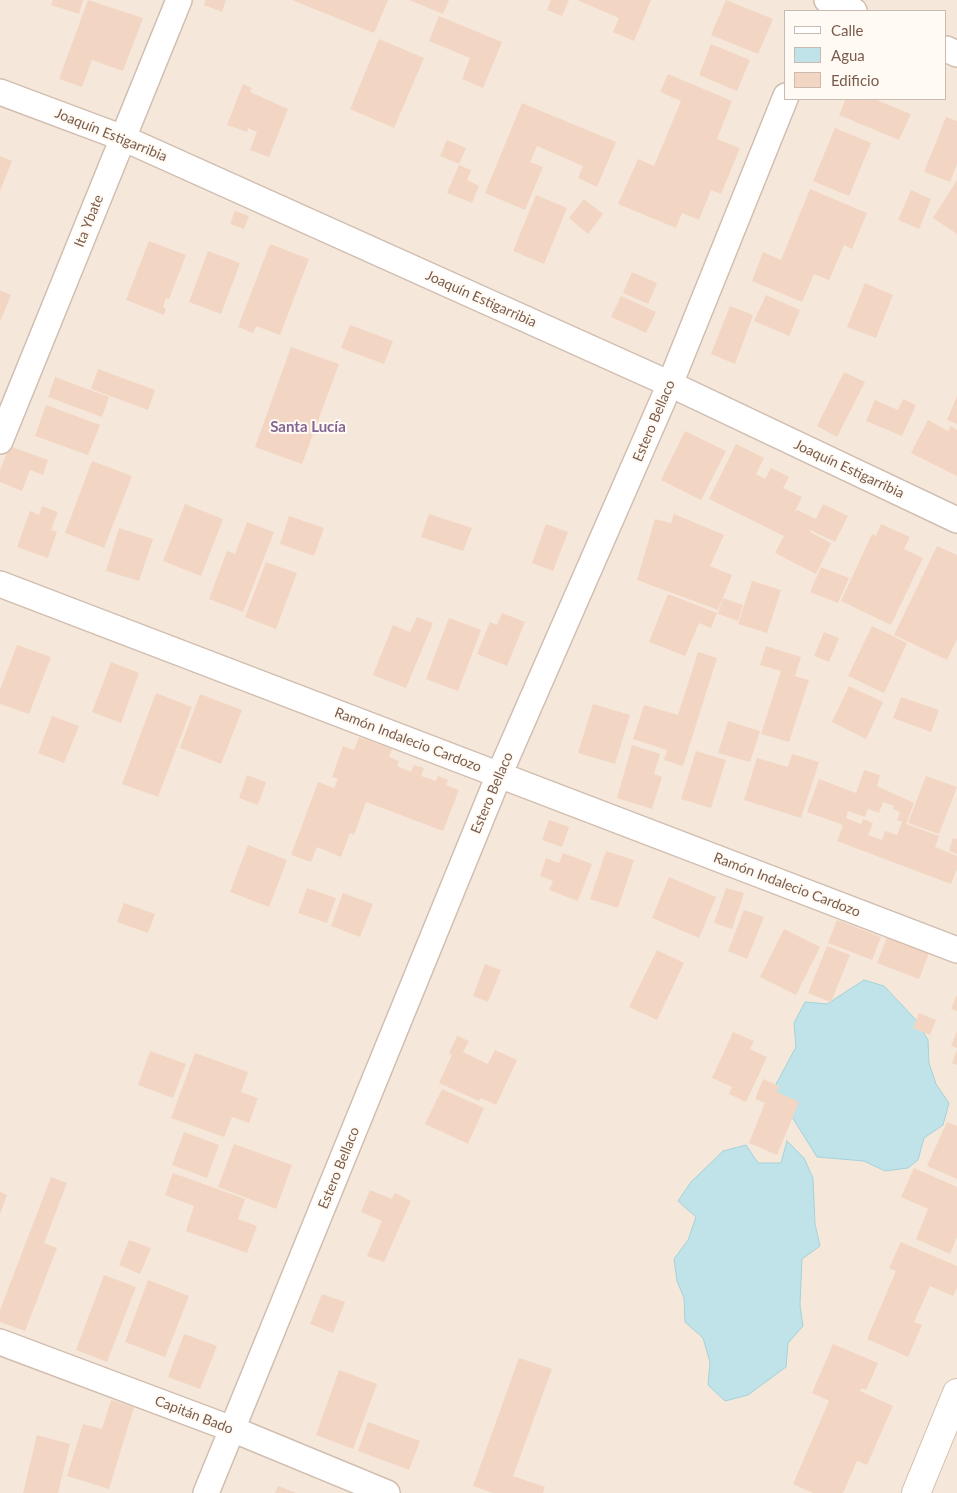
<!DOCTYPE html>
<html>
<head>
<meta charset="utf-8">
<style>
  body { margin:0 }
  #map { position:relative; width:957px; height:1493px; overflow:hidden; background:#fdf6ec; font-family:Lato,sans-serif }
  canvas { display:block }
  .legend { position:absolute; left:784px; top:10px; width:162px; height:90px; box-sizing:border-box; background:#fffaf3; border:1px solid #cabbb1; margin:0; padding:6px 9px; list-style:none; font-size:15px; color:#7a5c4d }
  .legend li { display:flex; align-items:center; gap:10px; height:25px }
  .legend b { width:25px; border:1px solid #cabbb1 }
</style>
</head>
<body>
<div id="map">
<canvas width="957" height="1493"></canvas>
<ul class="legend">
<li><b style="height:6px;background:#fff"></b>Calle</li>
<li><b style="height:14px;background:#bfe3e8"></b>Agua</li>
<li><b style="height:14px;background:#f3d5c3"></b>Edificio</li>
</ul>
</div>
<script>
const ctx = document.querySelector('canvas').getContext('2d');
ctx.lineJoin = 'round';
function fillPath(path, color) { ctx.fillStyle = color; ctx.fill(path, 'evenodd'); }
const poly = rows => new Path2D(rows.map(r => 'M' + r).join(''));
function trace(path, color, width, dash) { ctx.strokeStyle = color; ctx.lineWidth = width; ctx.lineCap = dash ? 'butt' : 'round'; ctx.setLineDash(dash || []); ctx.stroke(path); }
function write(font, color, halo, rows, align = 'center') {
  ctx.font = font + ' Lato,sans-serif'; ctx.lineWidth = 4; ctx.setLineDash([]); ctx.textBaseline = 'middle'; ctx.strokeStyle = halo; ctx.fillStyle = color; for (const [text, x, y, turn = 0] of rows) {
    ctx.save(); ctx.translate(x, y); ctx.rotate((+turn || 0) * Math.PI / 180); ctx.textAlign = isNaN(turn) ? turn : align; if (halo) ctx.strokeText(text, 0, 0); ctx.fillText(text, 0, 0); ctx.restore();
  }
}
const residential = poly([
  [0,0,957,0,957,1493,0,1493],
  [786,11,946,11,946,99,786,99]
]);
const water = poly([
  [864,980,884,986,916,1020,928,1040,929,1063,936,1084,949,1103,943,1125,924,1138,918,1160,908,1168,885,1171,864,1161,817,1157,774,1088,796,1047,794,1023,805,1002,827,1004,864,980],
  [787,1141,804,1158,813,1178,815,1224,820,1246,802,1259,800,1305,803,1326,788,1343,786,1367,748,1395,725,1401,708,1385,710,1362,703,1338,685,1322,684,1298,677,1281,674,1259,688,1240,696,1217,678,1201,691,1182,723,1151,746,1145,758,1163,781,1163,787,1141]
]);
const building = poly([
  [53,0,83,0,79,14,51,5],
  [88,0,143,18,123,71,92,60,82,87,59,79],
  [205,0,226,0,222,12,204,5],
  [292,0,388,0,374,33],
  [409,0,449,0,443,14],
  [551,0,569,0,562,16,547,10],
  [577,0,651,0,634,41,613,32,619,18],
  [726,0,773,19,758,54,711,35],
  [439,16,502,42,483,88,462,79,470,58,429,41],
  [379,39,424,58,394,128,350,109],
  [711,44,750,60,737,91,699,75],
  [668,74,732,101,717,139,740,148,721,194,711,190,699,220,682,213,676,228,618,204,638,159,654,166,681,101,660,92],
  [243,84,252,88,250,92,288,109,269,157,250,150,257,132,248,128,247,132,227,125],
  [846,99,874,99,911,114,899,140,839,115],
  [522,103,616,142,597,187,578,178,583,166,537,146,530,162,543,167,525,210,485,193],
  [946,117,957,121,957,164,950,182,924,172],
  [835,128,871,143,849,196,813,181],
  [447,140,466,148,459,164,440,156],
  [0,156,12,161,0,191],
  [459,165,471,170,467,180,479,186,472,203,447,193],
  [957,180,957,234,933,218],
  [810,189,867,213,852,249,844,245,829,280,814,274,802,302,752,281,763,252,781,260],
  [911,190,931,199,919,229,898,220],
  [536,195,567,208,544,264,513,251],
  [584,199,603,214,588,234,569,218],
  [235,211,249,216,244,229,230,224],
  [149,241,186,255,169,299,166,298,163,307,166,308,164,315,126,300],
  [270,244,309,259,280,335,256,326,253,333,238,327],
  [208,251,240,263,221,314,189,302],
  [632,272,657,283,648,304,623,293],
  [865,283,893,295,876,338,847,327],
  [0,290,11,295,0,322],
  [766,295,800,310,789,336,754,321],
  [621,296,656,312,646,333,611,317],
  [730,306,753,315,735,364,711,354],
  [350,325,393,341,384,364,341,348],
  [291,347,339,364,302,464,255,447],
  [98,369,155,390,148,410,91,389],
  [844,372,865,382,837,437,817,426],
  [55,377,109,397,102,417,48,397],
  [957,396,957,424,947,420],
  [903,399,916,405,902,436,866,421,875,400,898,410],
  [46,405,100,425,88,455,35,436],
  [928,420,948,431,951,426,957,430,957,476,911,453],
  [685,431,726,451,701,500,661,480],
  [736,444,764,458,756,474,765,479,771,468,789,477,783,488,802,497,794,514,797,510,816,519,823,504,848,516,835,542,810,530,810,532,831,543,816,574,775,553,784,536,709,499],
  [9,446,48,460,43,475,30,470,22,491,0,482,0,471],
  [92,461,132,476,104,548,65,533],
  [185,504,223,519,201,576,163,561],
  [42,506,58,512,51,530,57,532,48,558,17,547,30,511,39,515],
  [429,514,472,528,463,551,421,537],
  [674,514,724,535,710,566,732,575,718,610,637,580,655,519,671,523],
  [289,516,324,528,314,556,280,544],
  [247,522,274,532,243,612,209,599,227,551,235,554],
  [546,524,568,532,553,571,532,563],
  [881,524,910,537,904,549,923,558,891,625,841,601,872,534,876,536],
  [119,528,153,539,139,581,106,571],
  [937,546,957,555,957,639,947,660,894,635],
  [266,562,297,573,276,629,245,617],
  [821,567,849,578,838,603,810,592],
  [752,581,781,590,767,633,738,624],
  [668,594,717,613,711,628,699,623,685,656,649,642],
  [723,598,743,605,738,621,718,614],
  [502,613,525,622,507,666,477,654,490,622,497,625],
  [417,617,433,623,406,688,373,675,393,625,410,632],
  [449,618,481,630,458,691,426,679],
  [872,626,907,643,884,693,848,676],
  [824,632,839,638,829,662,814,656],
  [17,645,51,657,29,714,0,704,0,690],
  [766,646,801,657,795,676,809,680,789,742,761,734,781,671,760,665],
  [698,652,717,658,683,766,664,760,667,750,633,739,644,705,678,715],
  [111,662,139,673,121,723,92,712],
  [849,686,883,702,866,739,832,722],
  [156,693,192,707,158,797,122,784],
  [200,694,242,710,221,764,180,748],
  [901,697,939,710,931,732,893,718],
  [593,704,630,715,615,764,578,753],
  [52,716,79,726,64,763,38,753],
  [728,721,760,731,750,762,718,753],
  [359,737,392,749,389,757,399,761,397,766,411,772,414,765,424,768,421,776,436,781,438,776,448,780,446,785,459,790,443,831,366,802,354,835,350,833,341,857,317,847,311,862,291,855,318,782,334,788,338,779,332,777,343,746,354,750],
  [632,745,660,754,654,774,662,777,652,809,617,798],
  [696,751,726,760,711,808,681,799],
  [792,754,819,762,801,818,744,800,757,758,788,767],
  [864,770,880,775,877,786,914,803,906,824,939,836,935,847,957,856,957,869,951,884,837,841,843,825,807,812,819,779,856,793],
  [883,802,894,806,893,809,900,812,897,820,902,822,897,835,885,831,882,840,868,835,873,823,863,819,861,824,846,818,848,811,865,817,868,809,879,813],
  [247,775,266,782,258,805,239,798],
  [926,776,957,787,939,834,908,823],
  [549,820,569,827,562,847,542,840],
  [953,838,957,839,957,854,949,851],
  [248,845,287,860,269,907,230,892],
  [606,851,634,860,618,908,590,899],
  [563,853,592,864,578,901,549,890,553,881,540,876,546,858,559,863],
  [669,877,716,897,699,938,652,918],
  [307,888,336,898,327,923,298,913],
  [726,888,744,893,732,929,714,923],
  [343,893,373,904,360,937,331,926],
  [124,903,155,914,148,933,117,922],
  [744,910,764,917,747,959,728,951],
  [837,920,881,937,872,960,828,943],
  [784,929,820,947,796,995,760,977],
  [889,932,931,948,919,979,877,963],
  [827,946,850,955,831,1002,808,993],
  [657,950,684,963,657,1020,629,1007],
  [485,964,501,970,488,1002,473,996],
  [957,995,957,1011,951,1009],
  [919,1013,936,1020,930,1035,913,1028],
  [957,1031,957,1048,951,1046],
  [733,1032,754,1041,750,1049,767,1057,746,1102,729,1094,732,1087,712,1078],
  [457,1036,469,1041,463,1052,488,1064,495,1050,517,1060,496,1105,481,1098,479,1101,439,1083,452,1055,449,1053],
  [957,1050,957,1065,952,1063],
  [150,1051,186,1064,173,1098,138,1085],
  [195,1053,248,1072,241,1092,258,1098,249,1123,232,1117,224,1137,171,1118],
  [763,1079,779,1086,777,1092,799,1102,777,1155,749,1143,765,1103,755,1099],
  [442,1089,484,1108,468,1144,425,1124],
  [947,1122,957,1126,957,1179,927,1166],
  [184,1132,219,1145,207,1178,172,1165],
  [234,1144,292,1165,276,1209,218,1187],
  [914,1168,957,1187,957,1237,950,1254,916,1239,928,1209,901,1197],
  [173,1173,245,1199,238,1219,257,1226,247,1253,186,1231,194,1206,165,1195],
  [51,1177,67,1183,44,1243,57,1248,25,1331,0,1322,0,1310],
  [370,1190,392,1199,395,1193,411,1201,384,1262,367,1256,382,1221,361,1212],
  [0,1192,7,1195,0,1214],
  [129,1240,151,1248,140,1274,119,1265],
  [901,1242,957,1266,957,1288,953,1296,930,1286,914,1322,922,1325,908,1357,867,1339,896,1271,889,1268],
  [104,1275,136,1287,107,1362,76,1350],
  [148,1280,189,1296,165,1357,125,1342],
  [322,1294,345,1302,333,1333,310,1324],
  [184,1334,217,1346,200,1389,168,1377],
  [833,1344,878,1363,866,1390,861,1388,860,1391,893,1406,867,1465,857,1461,843,1493,813,1493,793,1484,829,1401,812,1393],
  [519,1358,552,1369,513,1476,545,1487,543,1493,493,1493,473,1486],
  [339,1370,377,1384,353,1449,316,1435],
  [111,1400,134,1407,109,1489,67,1476,83,1424,102,1429],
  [368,1422,420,1441,409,1470,358,1451],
  [37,1435,70,1444,58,1493,23,1493],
  [278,1486,296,1493,275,1493]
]);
const minor = poly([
  [827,0,854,11],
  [946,49,957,54],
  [0,92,123,138,670,384,957,520],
  [0,441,179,0],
  [0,584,957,950],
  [0,1342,232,1429,387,1493],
  [206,1493,499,775,670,384,786,96]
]);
const secondary = poly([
  [916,1493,957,1393]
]);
const streetNames = [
  ["Joaquín Estigarribia",111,135,22],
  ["Ita Ybate",89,221,-68],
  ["Joaquín Estigarribia",481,299,24],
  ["Estero Bellaco",654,421,-67],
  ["Joaquín Estigarribia",849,469,25],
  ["Ramón Indalecio Cardozo",408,740,21],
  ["Estero Bellaco",492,793,-67],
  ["Ramón Indalecio Cardozo",787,885,21],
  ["Estero Bellaco",339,1168,-68],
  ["Capitán Bado",194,1415,21]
];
const neighbourhoodNames = [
  ["Santa Lucía",308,427]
];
fillPath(residential, '#f5e8da');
fillPath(water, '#bfe3e8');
trace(water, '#a5d3da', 1);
fillPath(building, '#f3d5c3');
trace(minor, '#d1beb0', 28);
trace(secondary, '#d6c0b0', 30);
trace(minor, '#fff', 25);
trace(secondary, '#fff', 28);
write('14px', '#7a5c4d', '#fffaf3', streetNames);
write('bold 15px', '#846695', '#fffaf3', neighbourhoodNames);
</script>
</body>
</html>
